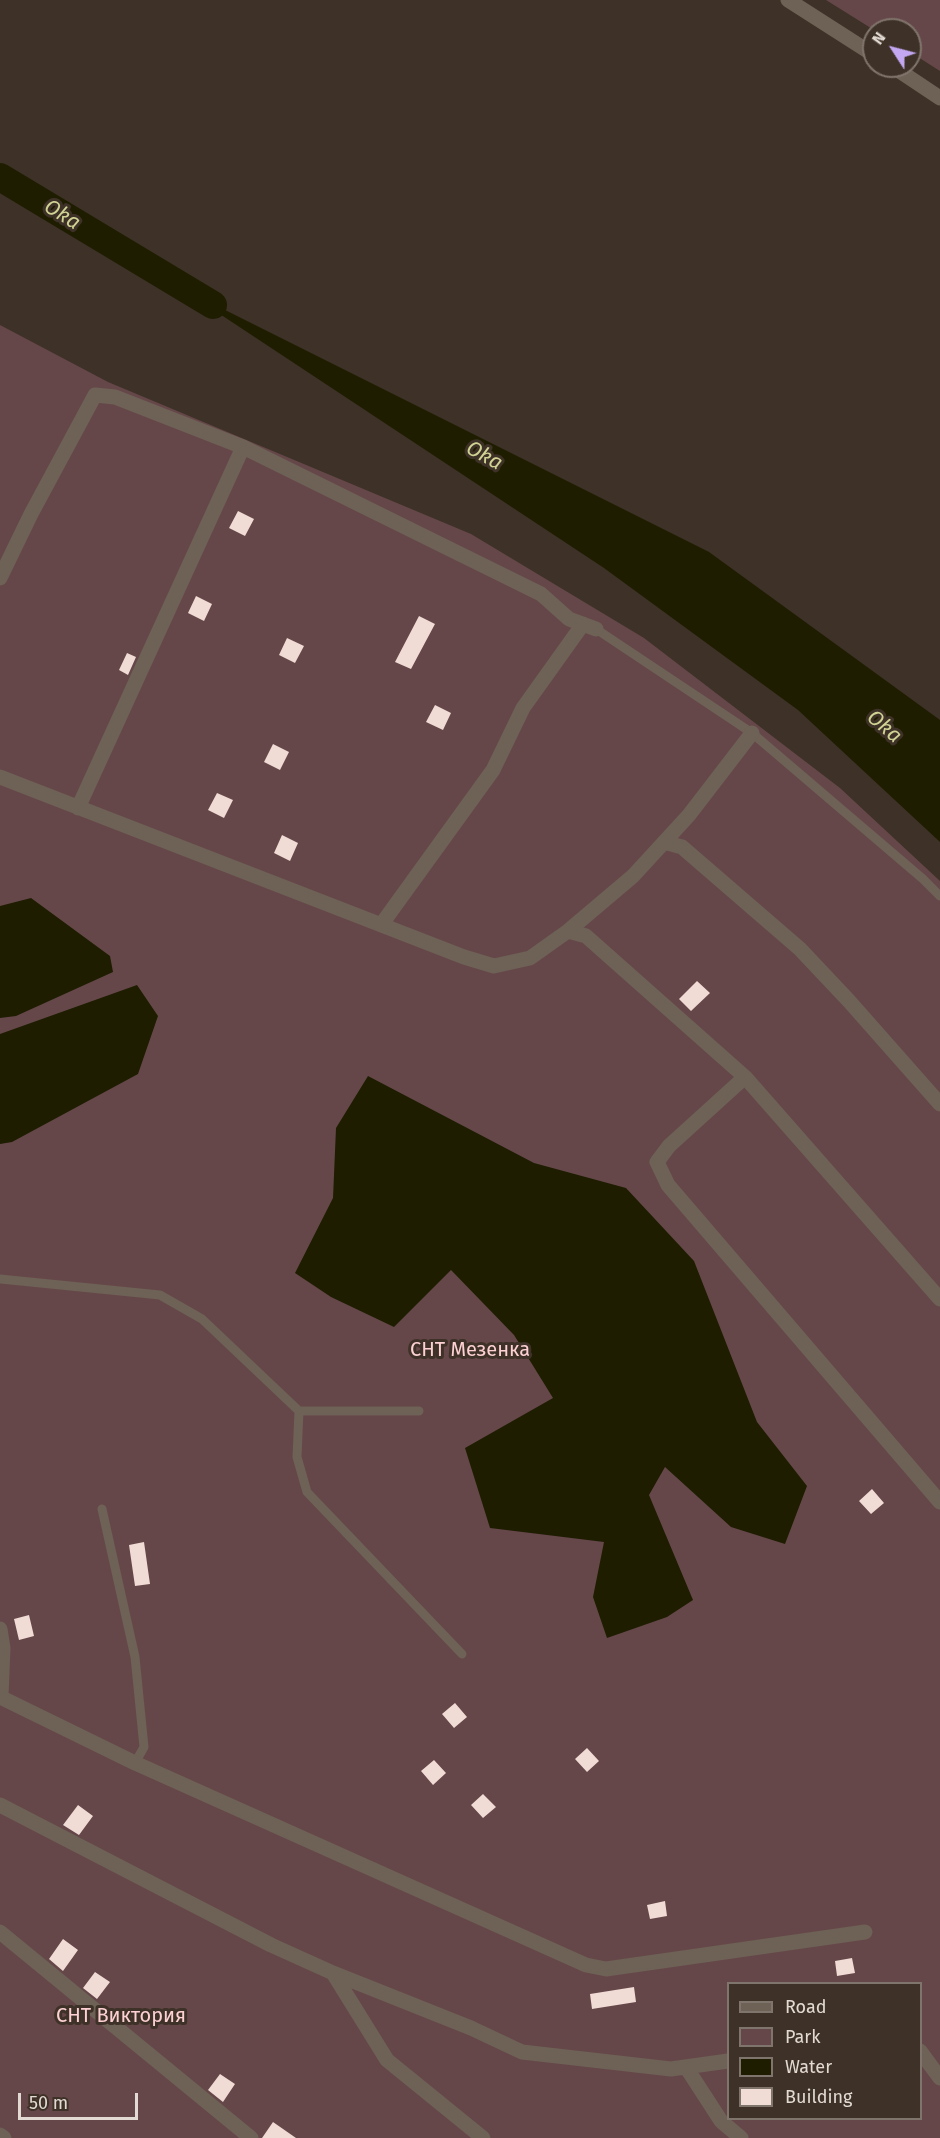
<!DOCTYPE html>
<html>
<head>
<meta charset="utf-8">
<style>
  body { margin:0 }
  #map { position:relative; width:940px; height:2138px; overflow:hidden; background:#3e3127; font-family:"Fira Sans",sans-serif }
  canvas { display:block }
  .legend { position:absolute; left:727px; top:1982px; width:195px; height:138px; box-sizing:border-box; background:#3e3127; border:2px solid #80756c; margin:0; padding:8px 10px; list-style:none; font-size:18px; color:#e2dad3 }
  .legend li { display:flex; align-items:center; gap:12px; height:30px }
  .legend b { width:30px; border:2px solid #80756c }
  .north { position:absolute; left:862px; top:18px; width:60px; height:60px; box-sizing:border-box; background:#3e3127; border:2px solid #80756c; border-radius:50%; rotate:306deg; font-size:16px; font-weight:700; line-height:24px; text-align:center; color:#e2dad3 }
  .north::after { content:''; display:block; margin:auto; width:21px; height:27px; background:#c3a7f2; clip-path:polygon(50% 0,100% 100%,50% 72%,0 100%) }
  .scale { position:absolute; left:18px; top:2093px; width:120px; height:27px; box-sizing:border-box; border:3px solid #e2dad3; border-top:0; padding-left:8px; font-size:18px; line-height:21px; white-space:nowrap; color:#e2dad3; -webkit-text-stroke:4px #3e3127; paint-order:stroke }
</style>
</head>
<body>
<div id="map">
<canvas width="940" height="2138"></canvas>
<ul class="legend">
<li><b style="height:8px;background:#6e6155"></b>Road</li>
<li><b style="height:16px;background:#65474a"></b>Park</li>
<li><b style="height:16px;background:#1e1d00"></b>Water</li>
<li><b style="height:16px;background:#f0dbd5"></b>Building</li>
</ul>
<div class="north">N</div>
<div class="scale">50 m</div>
</div>
<script>
const ctx = document.querySelector('canvas').getContext('2d');
ctx.lineJoin = 'round';
function fillPath(path, color) { ctx.fillStyle = color; ctx.fill(path, 'evenodd'); }
const poly = rows => new Path2D(rows.map(r => 'M' + r).join(''));
function trace(path, color, width, dash) { ctx.strokeStyle = color; ctx.lineWidth = width; ctx.lineCap = dash ? 'butt' : 'round'; ctx.setLineDash(dash || []); ctx.stroke(path); }
function write(font, color, halo, rows, align = 'center') {
  ctx.font = font + ' "Fira Sans",sans-serif'; ctx.lineWidth = 6; ctx.setLineDash([]); ctx.textBaseline = 'middle'; ctx.strokeStyle = halo; ctx.fillStyle = color; for (const [text, x, y, turn = 0] of rows) {
    ctx.save(); ctx.translate(x, y); ctx.rotate((+turn || 0) * Math.PI / 180); ctx.textAlign = isNaN(turn) ? turn : align; if (halo) ctx.strokeText(text, 0, 0); ctx.fillText(text, 0, 0); ctx.restore();
  }
}
const green = poly([
  [826,0,940,0,940,71,910,52,910,30,874,30],
  [0,325,108,382,471,534,644,638,840,788,940,881,940,2138,0,2138],
  [728,1984,920,1984,920,2118,728,2118]
]);
const water = poly([
  [179,287,709,552,940,720,940,842,798,710,604,568],
  [31,898,110,956,113,972,16,1016,0,1018,0,906],
  [137,985,158,1016,138,1074,12,1142,0,1144,0,1034],
  [368,1076,534,1163,626,1188,694,1261,757,1422,807,1486,785,1544,731,1527,665,1467,649,1495,693,1600,667,1617,607,1638,593,1597,604,1542,490,1528,465,1448,553,1398,514,1335,451,1270,394,1327,331,1297,295,1273,333,1198,336,1128]
]);
const river = poly([
  [0,177,213,305]
]);
const building = poly([
  [238,511,254,519,245,536,229,528],
  [196,596,212,604,204,621,188,613],
  [419,616,435,624,411,669,395,662],
  [287,638,304,646,295,663,279,655],
  [127,653,136,657,128,675,119,670],
  [435,705,451,713,443,730,426,722],
  [273,744,289,752,280,770,264,762],
  [217,793,233,800,224,818,208,810],
  [282,835,298,843,290,861,274,853],
  [697,981,710,993,691,1011,679,999],
  [872,1489,884,1503,871,1514,859,1501],
  [144,1542,150,1584,135,1586,129,1545],
  [29,1615,34,1636,19,1640,14,1619],
  [455,1703,467,1717,454,1728,442,1714],
  [587,1748,599,1761,587,1772,575,1759],
  [434,1760,446,1773,433,1785,421,1771],
  [483,1794,496,1807,483,1818,471,1805],
  [78,1805,93,1816,79,1835,63,1825],
  [665,1901,667,1916,650,1919,647,1905],
  [63,1939,78,1950,63,1971,49,1959],
  [852,1958,855,1973,837,1976,835,1961],
  [95,1972,110,1982,97,1999,83,1988],
  [634,1987,636,2002,592,2009,590,1994],
  [220,2074,235,2084,223,2102,208,2090],
  [273,2122,296,2138,262,2138]
]);
const lane = poly([
  [596,629,752,733,923,879,940,896],
  [0,1279,160,1295,202,1319,299,1411,419,1411],
  [299,1411,297,1457,307,1492,462,1654],
  [102,1509,135,1657,144,1747,135,1763]
]);
const street = poly([
  [788,0,874,55],
  [892,66,940,98],
  [243,447,541,594,569,619,596,629],
  [0,578,31,514,95,395,115,397,243,447,78,808],
  [0,777,464,957,494,966,530,958,568,931,633,876,689,815,752,733],
  [664,842,682,847,800,949,849,1001,940,1104],
  [381,925,493,770,523,708,583,624],
  [568,931,586,936,745,1077,940,1299],
  [745,1077,669,1146,657,1162,668,1185,940,1502],
  [0,1629,3,1648,1,1697],
  [0,1697,135,1763,586,1965,606,1969,865,1932],
  [0,1805,271,1945,333,1973,471,2028,522,2052,671,2069,728,2061],
  [0,1932,251,2138],
  [333,1973,387,2060,483,2138],
  [920,2051,940,2078],
  [686,2067,721,2121,741,2138],
  [0,2135,4,2138]
]);
const parkNames = [
  ["СНТ Мезенка",470,1350],
  ["СНТ Виктория",121,2016]
];
const waterNames = [
  ["Oka",62,215,32],
  ["Oka",484,456,29],
  ["Oka",884,727,40]
];
fillPath(green, '#65474a');
fillPath(water, '#1e1d00');
trace(river, '#1e1d00', 28);
fillPath(building, '#f0dbd5');
trace(lane, '#6e6155', 9);
trace(street, '#6e6155', 15);
write('20px', '#fdd1d4', '#3e3127', parkNames);
write('italic 21px', '#d1d394', '#3e3127', waterNames);
</script>
</body>
</html>
